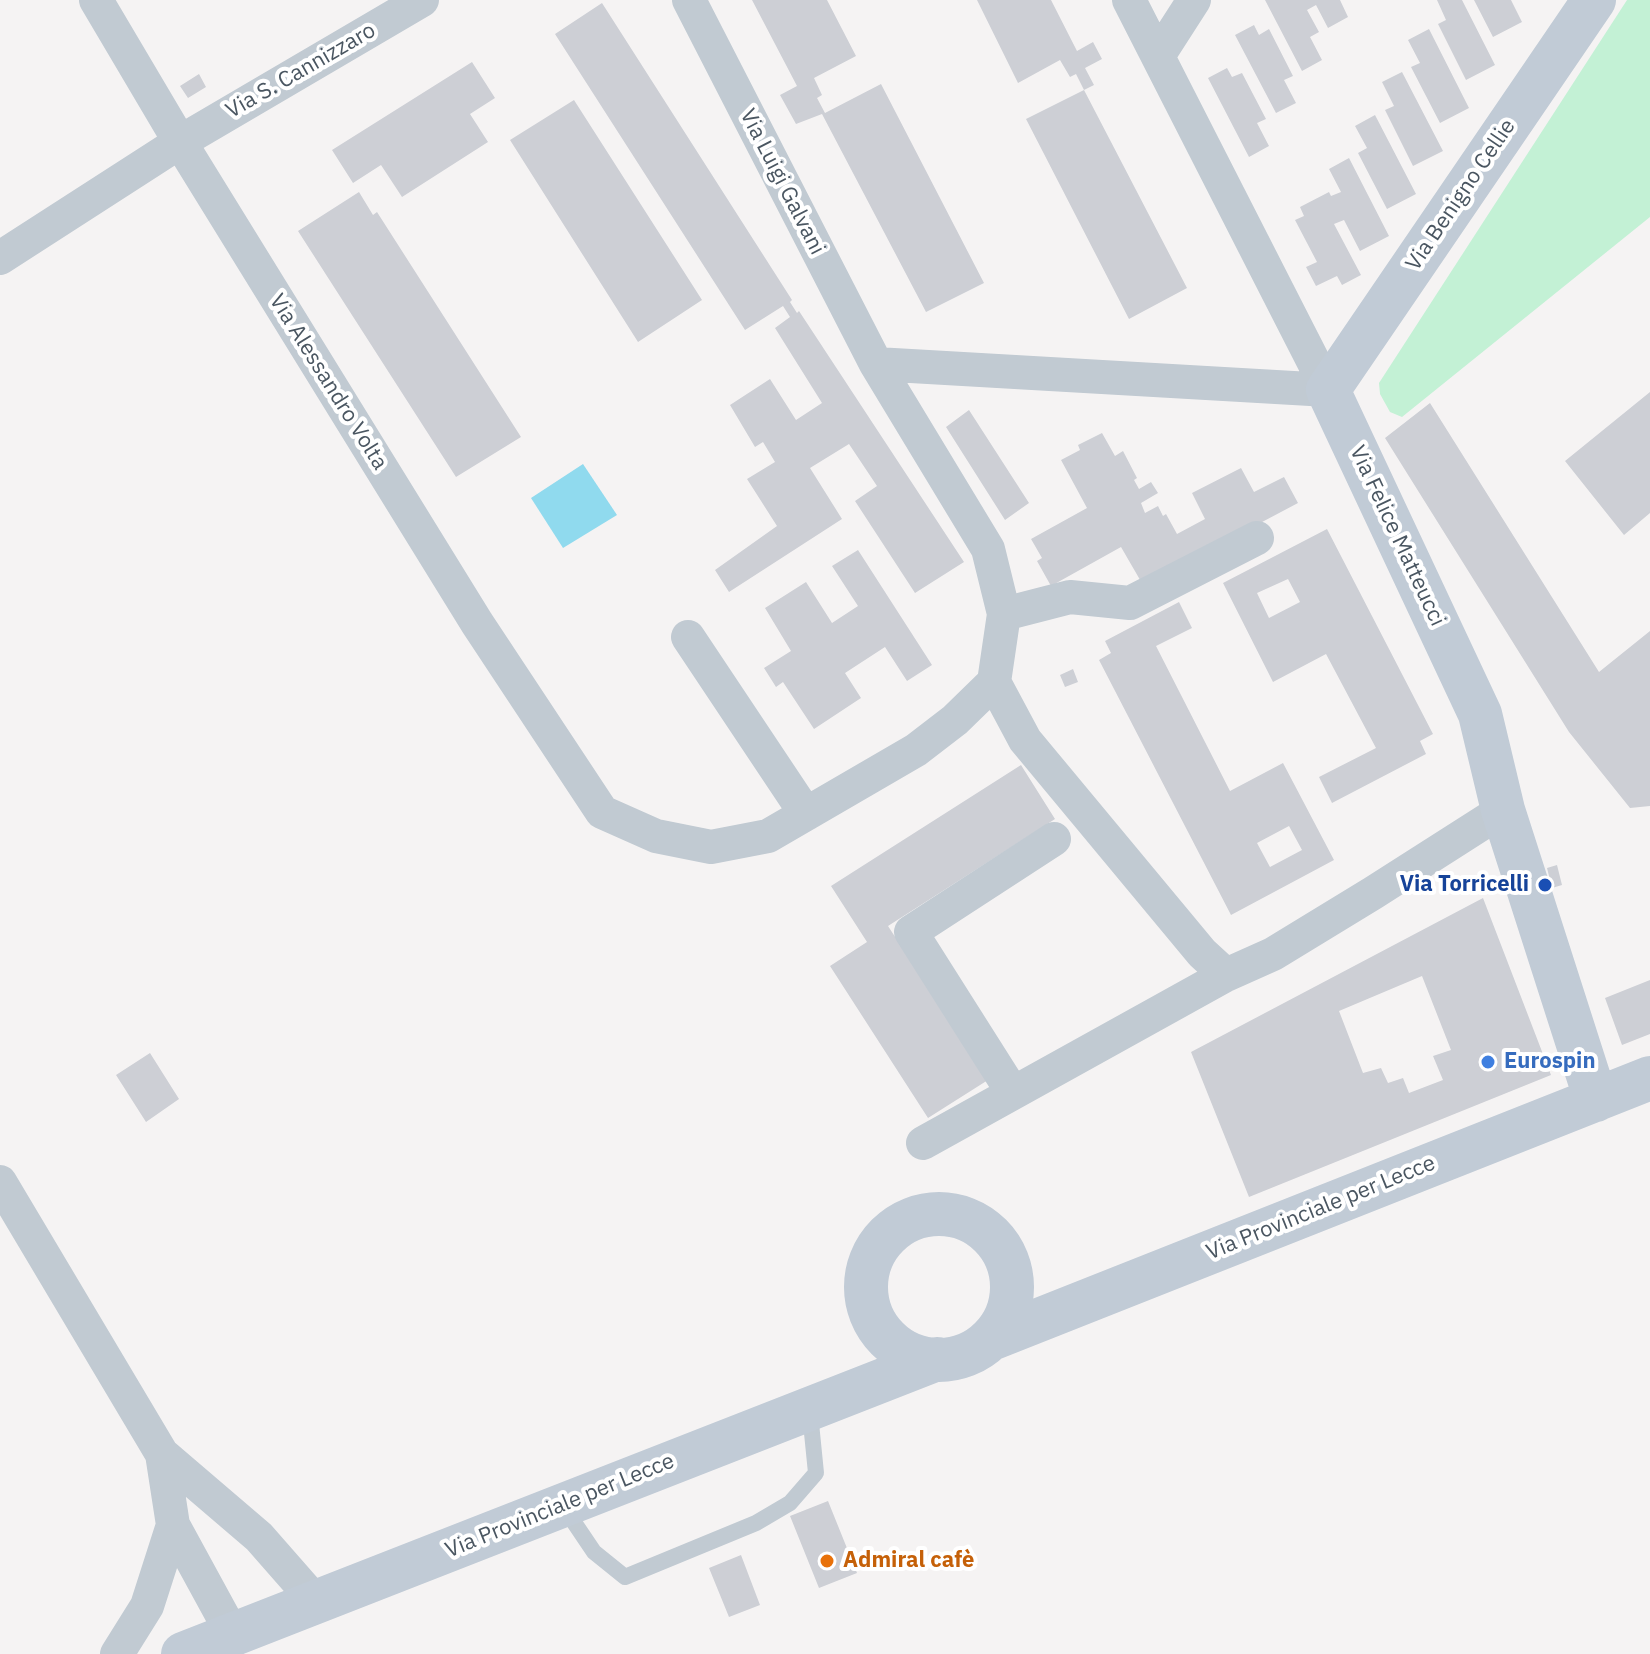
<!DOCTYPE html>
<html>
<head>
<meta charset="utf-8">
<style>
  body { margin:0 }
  canvas { display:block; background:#f5f3f3 }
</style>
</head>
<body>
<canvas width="1650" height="1654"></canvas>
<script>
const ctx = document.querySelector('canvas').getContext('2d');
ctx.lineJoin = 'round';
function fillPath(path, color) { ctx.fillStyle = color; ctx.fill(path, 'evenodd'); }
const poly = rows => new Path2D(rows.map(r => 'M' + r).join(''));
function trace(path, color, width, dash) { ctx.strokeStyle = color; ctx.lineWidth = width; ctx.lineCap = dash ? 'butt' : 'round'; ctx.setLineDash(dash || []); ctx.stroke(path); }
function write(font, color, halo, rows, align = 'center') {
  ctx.font = font + ' "IBM Plex Sans",sans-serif'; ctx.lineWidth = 8; ctx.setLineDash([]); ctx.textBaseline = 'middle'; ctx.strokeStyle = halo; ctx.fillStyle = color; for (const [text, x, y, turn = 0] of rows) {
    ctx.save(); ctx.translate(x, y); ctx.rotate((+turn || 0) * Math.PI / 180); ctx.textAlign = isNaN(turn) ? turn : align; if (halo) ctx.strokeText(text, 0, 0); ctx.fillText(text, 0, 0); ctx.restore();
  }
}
const green = poly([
  [1627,0,1650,0,1650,217,1402,417,1390,412,1380,394,1379,383]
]);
const water = poly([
  [583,464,617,515,563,548,531,498]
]);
const building = poly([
  [752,0,827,0,856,56,814,78,822,95,817,98,825,113,881,84,984,283,926,312,822,114,796,124,780,95,797,86],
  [977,0,1051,0,1077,51,1093,42,1102,59,1085,68,1094,85,1084,90,1076,74,1070,77,1060,60,1018,83],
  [1265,0,1340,0,1348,17,1328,28,1316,5,1307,10,1319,32,1310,37,1322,60,1302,71],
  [1437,0,1462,0,1495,65,1466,80,1438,24,1446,20],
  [1474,0,1511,0,1522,22,1493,37],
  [602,3,792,300,790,302,797,313,799,311,964,562,915,593,855,501,877,486,849,444,810,468,842,519,729,592,715,570,777,526,747,479,775,462,763,442,755,447,730,405,770,379,796,420,822,403,775,328,790,317,783,306,745,330,555,34],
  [1254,25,1259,35,1269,29,1293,76,1284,80,1296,103,1276,113,1235,35],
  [1429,29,1469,108,1440,123,1411,67,1420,63,1408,40],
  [472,62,495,98,470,114,488,142,402,197,381,165,353,183,332,150],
  [1227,68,1232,77,1242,73,1266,119,1257,123,1269,146,1249,157,1208,78],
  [1402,72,1443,151,1413,166,1385,110,1394,106,1382,82],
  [199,74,206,87,188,98,180,86],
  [1084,90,1187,288,1129,319,1026,119],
  [574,100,702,300,638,342,510,140],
  [1375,115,1416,194,1387,209,1358,153,1367,148,1355,126],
  [1349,158,1389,236,1360,251,1344,220,1334,224,1361,275,1342,285,1337,276,1316,286,1306,267,1317,262,1295,220,1304,216,1300,207,1329,192,1331,196,1341,192,1329,169],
  [359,192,373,215,377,212,521,437,456,477,298,231],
  [1650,392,1650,513,1624,535,1565,461],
  [1430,403,1599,672,1650,631,1650,806,1630,808,1569,732,1385,438],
  [969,410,1029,503,1005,520,946,427],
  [1102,433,1115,456,1123,451,1137,478,1134,480,1139,489,1151,482,1158,493,1141,503,1145,513,1158,506,1163,516,1166,514,1177,534,1205,519,1192,493,1241,468,1254,492,1284,477,1298,503,1143,585,1121,547,1051,586,1037,561,1042,558,1031,539,1087,508,1061,460,1080,450,1078,445],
  [1327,529,1433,734,1420,741,1426,754,1332,803,1319,777,1376,748,1326,654,1273,682,1223,583],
  [1288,579,1300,602,1269,618,1257,593],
  [858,550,932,665,907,681,885,647,845,673,861,698,814,729,783,682,776,687,764,668,791,651,765,608,806,582,832,623,858,606,832,566],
  [1179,602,1192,628,1156,646,1230,791,1283,763,1334,860,1231,915,1099,660,1111,653,1105,641],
  [1289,826,1302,850,1270,867,1257,843],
  [1073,669,1078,682,1065,687,1060,675],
  [1021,765,1055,819,888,926,988,1080,928,1118,830,966,867,942,831,886],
  [1557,865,1562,885,1552,888,1547,868],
  [1483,898,1551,1075,1249,1197,1191,1052],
  [1422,976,1451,1050,1433,1056,1443,1080,1409,1093,1403,1078,1388,1083,1381,1068,1363,1073,1339,1011],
  [1650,980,1650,1034,1622,1045,1605,998],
  [150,1053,179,1099,146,1122,116,1075],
  [828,1501,857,1573,819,1588,790,1516],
  [741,1555,760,1605,729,1617,709,1568]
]);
const lane = poly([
  [563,1506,594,1552,625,1577,756,1523,790,1503,816,1473,810,1413]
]);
const street = poly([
  [96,0,180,142,477,623,602,812,656,836,711,847,768,836,916,750,955,720,994,682],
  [689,0,876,364,988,549,1004,614,994,682,1025,740,1202,953,1226,975,1273,954,1373,893,1503,810],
  [1158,56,1194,0],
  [0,258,180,142,422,0],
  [876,364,1328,390,1129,0],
  [1004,614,1070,597,1130,603,1257,538],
  [688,637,806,814],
  [1013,1093,911,932,1054,839],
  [923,1143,1226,975],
  [0,1182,162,1454,259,1537,316,1602],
  [162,1454,173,1525,233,1635],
  [117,1654,147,1606,173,1525]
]);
const secondary = poly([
  [1594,0,1328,390,1480,714,1503,810,1596,1100],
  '866 1287a73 73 0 1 1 146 0a73 73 0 1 1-146 0Z',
  [991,1339,1650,1078],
  [183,1654,937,1359]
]);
const markers = [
  [1545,885,8,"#1a4fb4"],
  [1488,1062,8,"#3f7fe0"],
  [827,1561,8,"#e8710a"]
];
const streetNames = [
  ["Via S. Cannizzaro",301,71,-30],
  ["Via Luigi Galvani",782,182,63],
  ["Via Benigno Cellie",1461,195,-56],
  ["Via Alessandro Volta",328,382,58],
  ["Via Felice Matteucci",1397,536,65],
  ["Via Provinciale per Lecce",1321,1208,-22],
  ["Via Provinciale per Lecce",560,1506,-22]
];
const transitNames = [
  ["Via Torricelli",1529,885]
];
const shopNames = [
  ["Eurospin",1504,1062]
];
const foodNames = [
  ["Admiral cafè",843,1561]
];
fillPath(green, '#c3f1d5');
fillPath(water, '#90daee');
fillPath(building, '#cdcfd5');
trace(lane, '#c1cad2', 16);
trace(street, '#c1cad2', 34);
trace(secondary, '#c1cbd6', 44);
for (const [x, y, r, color] of markers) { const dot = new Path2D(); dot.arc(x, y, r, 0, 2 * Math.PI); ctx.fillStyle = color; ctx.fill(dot); trace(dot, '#fff', 3); }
write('22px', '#4a5661', '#fff', streetNames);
write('bold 22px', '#164399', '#fff', transitNames, 'right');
write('bold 22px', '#366cbe', '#fff', shopNames, 'left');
write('bold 22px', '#c56008', '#fff', foodNames, 'left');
</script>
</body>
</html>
